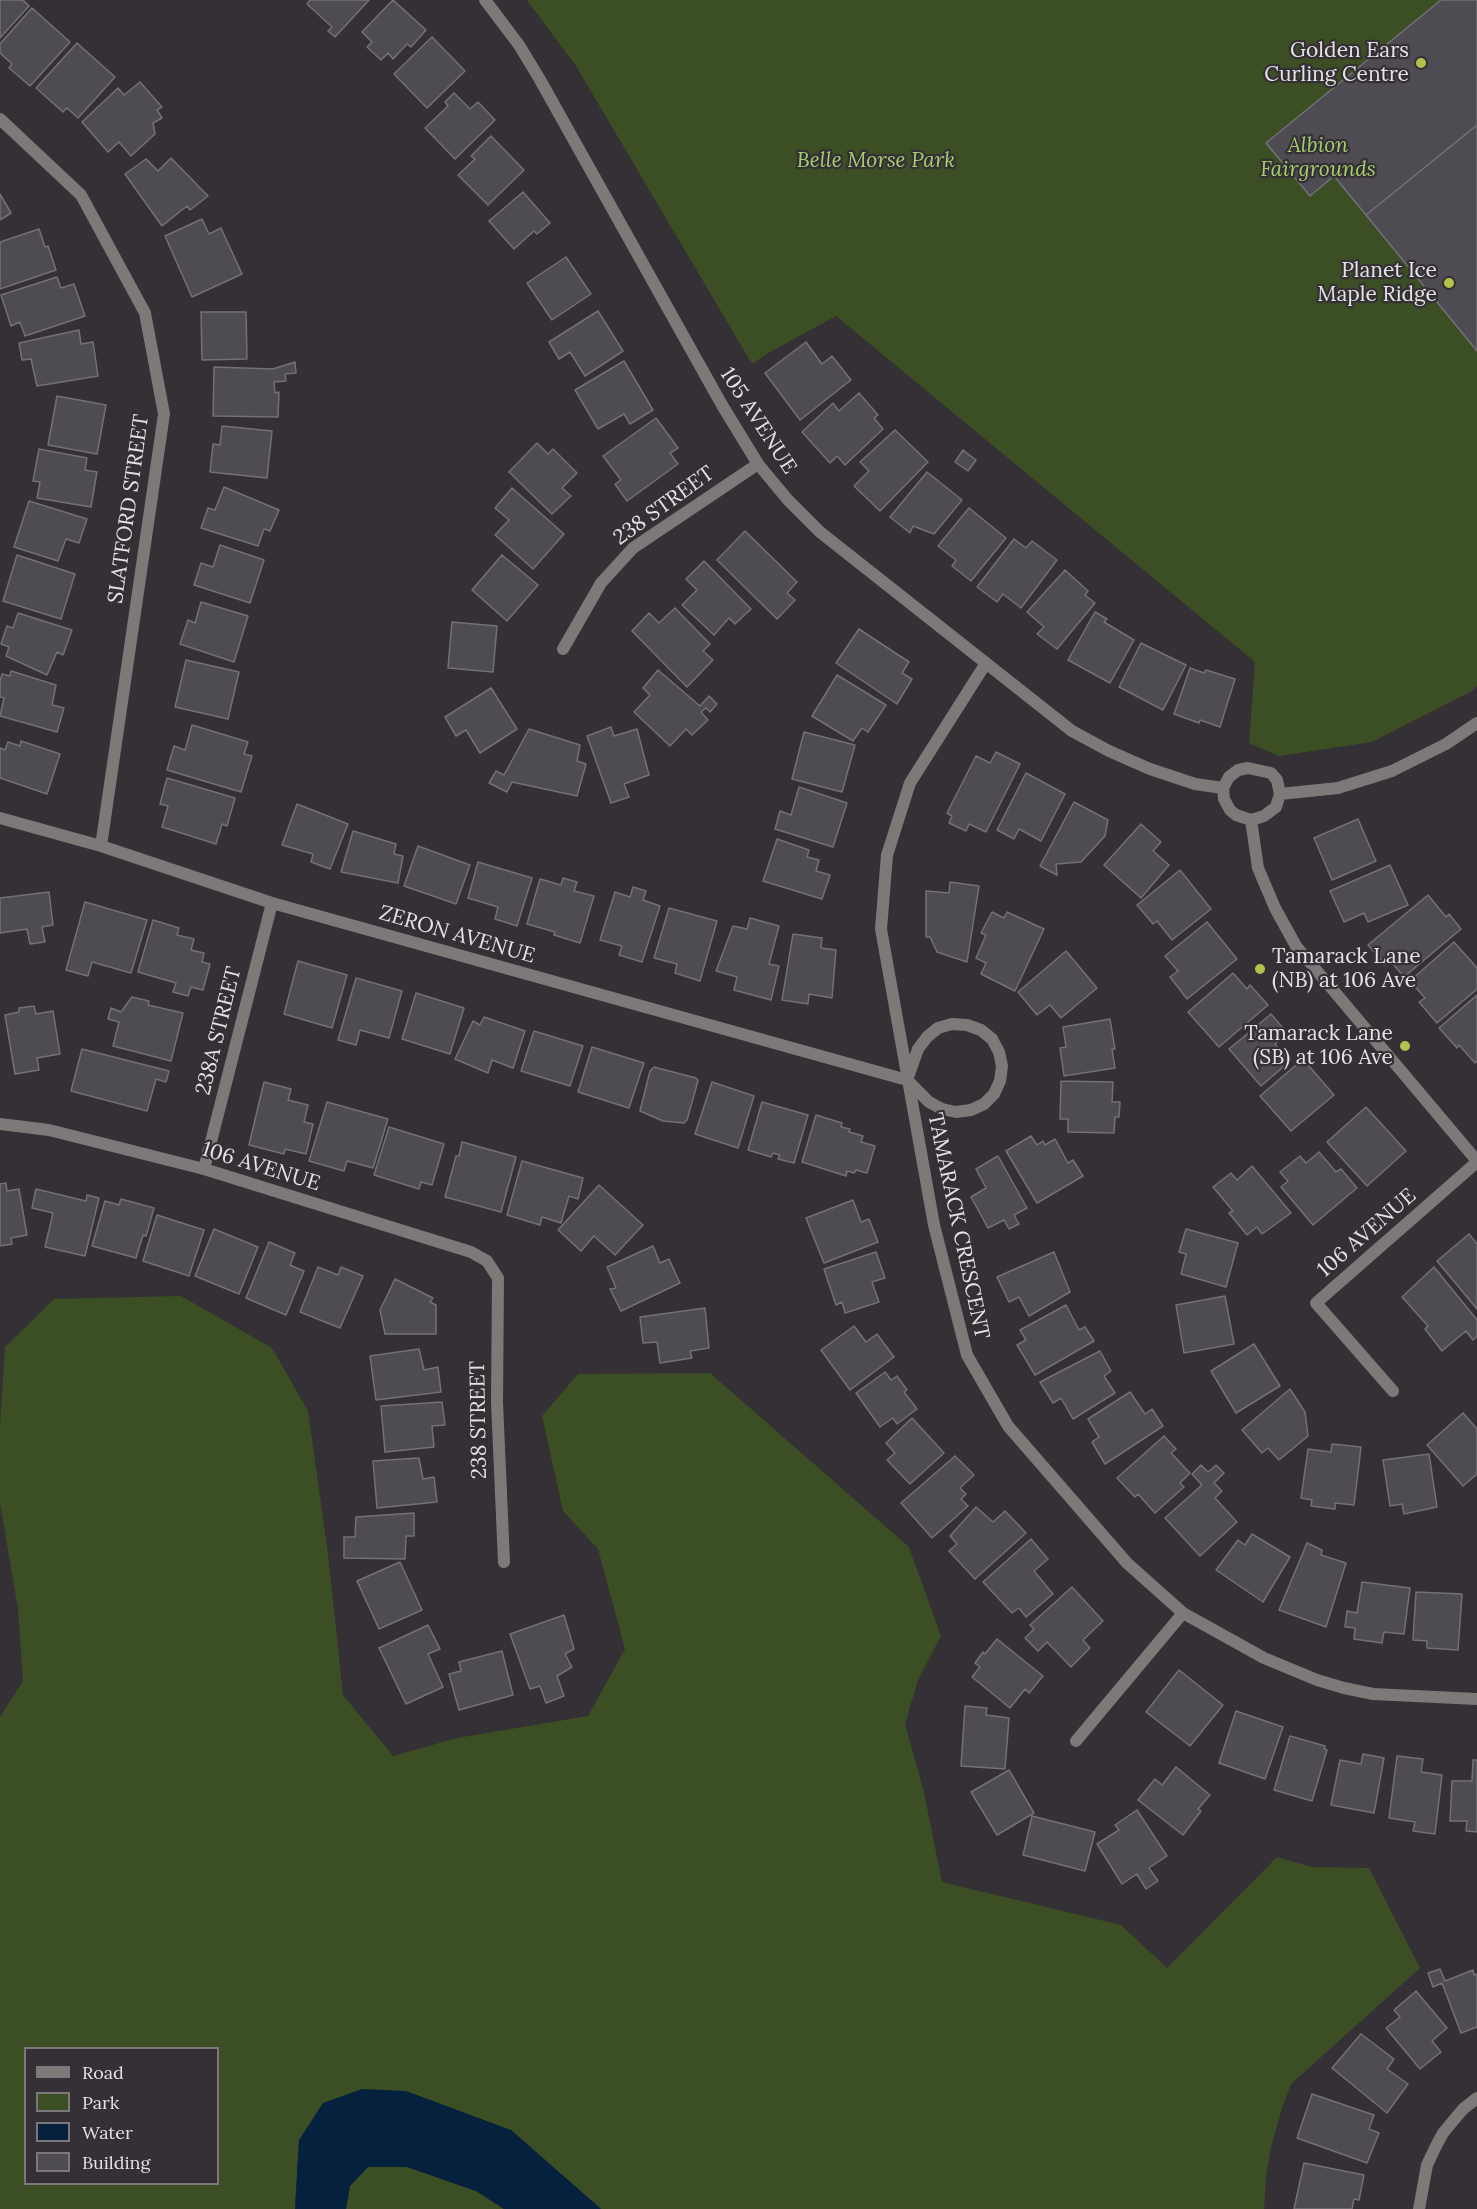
<!DOCTYPE html>
<html>
<head>
<meta charset="utf-8">
<style>
  body { margin:0 }
  #map { position:relative; width:1477px; height:2209px; overflow:hidden; background:#343035; font-family:Lora,serif }
  canvas { display:block }
  .legend { position:absolute; left:24px; top:2047px; width:195px; height:138px; box-sizing:border-box; background:#343035; border:2px solid #7b777b; margin:0; padding:8px 10px; list-style:none; font-size:18px; color:#e5e2e5 }
  .legend li { display:flex; align-items:center; gap:12px; height:30px }
  .legend b { width:30px; border:2px solid #7b777b }
</style>
</head>
<body>
<div id="map">
<canvas width="1477" height="2209"></canvas>
<ul class="legend">
<li><b style="height:8px;background:#7d7979"></b>Road</li>
<li><b style="height:16px;background:#3c4e23"></b>Park</li>
<li><b style="height:16px;background:#06213d"></b>Water</li>
<li><b style="height:16px;background:#4e4c52"></b>Building</li>
</ul>
</div>
<script>
const ctx = document.querySelector('canvas').getContext('2d');
ctx.lineJoin = 'round';
function fillPath(path, color) { ctx.fillStyle = color; ctx.fill(path, 'evenodd'); }
const poly = rows => new Path2D(rows.map(r => 'M' + r).join(''));
function trace(path, color, width, dash) { ctx.strokeStyle = color; ctx.lineWidth = width; ctx.lineCap = dash ? 'butt' : 'round'; ctx.setLineDash(dash || []); ctx.stroke(path); }
function write(font, color, halo, rows, align = 'center') {
  ctx.font = font + ' Lora,serif'; ctx.lineWidth = 4.5; ctx.setLineDash([]); ctx.textBaseline = 'middle'; ctx.strokeStyle = halo; ctx.fillStyle = color; for (const [text, x, y, turn = 0] of rows) {
    ctx.save(); ctx.translate(x, y); ctx.rotate((+turn || 0) * Math.PI / 180); ctx.textAlign = isNaN(turn) ? turn : align; if (halo) ctx.strokeText(text, 0, 0); ctx.fillText(text, 0, 0); ctx.restore();
  }
}
const green = poly([
  [527,0,1477,0,1477,686,1472,691,1372,742,1279,756,1249,743,1255,662,836,316,770,352,752,364,576,66],
  [181,1296,272,1348,308,1411,328,1554,343,1695,393,1756,457,1738,588,1716,625,1649,598,1549,563,1511,542,1416,578,1374,710,1373,909,1547,941,1636,918,1680,905,1724,924,1792,942,1882,1121,1925,1167,1968,1277,1857,1312,1867,1369,1868,1420,1968,1291,2084,1283,2105,1271,2147,1266,2176,1264,2209,601,2209,511,2130,299,2140,295,2209,0,2209,0,1717,23,1681,18,1609,0,1503,0,1426,5,1347,54,1299],
  [26,2048,218,2048,218,2184,26,2184],
  [368,2167,407,2167,476,2191,504,2209,346,2209,350,2186]
]);
const water = poly([
  [362,2089,406,2091,511,2130,601,2209,504,2209,476,2191,407,2167,368,2167,350,2186,346,2209,295,2209,299,2140,323,2103]
]);
const building = poly([
  [0,0,23,0,29,6,0,38,0,0],
  [310,0,369,0,335,37,328,31,332,27,307,4,310,0],
  [393,0,426,30,411,47,407,44,393,59,388,53,381,60,367,47,372,42,362,32,393,0],
  [1441,0,1477,0,1477,125,1366,215,1334,176,1310,196,1266,143,1441,0],
  [32,8,70,42,30,86,9,68,12,64,0,53,0,44,32,8],
  [432,37,465,71,427,108,394,74,432,37],
  [77,43,115,77,78,118,67,108,63,112,36,88,77,43],
  [140,82,162,107,157,110,162,118,153,123,155,134,131,156,119,142,108,152,82,122,118,88,124,95,140,82],
  [454,93,470,109,478,102,495,120,455,159,425,128,448,106,445,102,454,93],
  [1477,125,1477,351,1366,215,1477,125],
  [491,136,524,170,488,205,458,175,475,159,471,156,491,136],
  [171,158,208,196,190,210,187,206,162,226,125,174,146,159,158,171,171,158],
  [523,192,550,223,537,234,534,231,514,249,489,221,523,192],
  [0,194,11,213,0,220,0,194],
  [202,219,209,234,221,228,242,274,192,297,165,236,202,219],
  [39,229,45,247,48,246,56,270,0,289,0,242,39,229],
  [566,257,591,294,552,320,527,283,566,257],
  [57,277,61,288,74,284,85,316,25,336,20,322,11,326,1,295,57,277],
  [598,311,623,351,585,376,570,352,559,359,549,342,598,311],
  [201,312,246,312,247,359,202,360,201,312],
  [79,330,81,344,93,342,98,376,37,386,31,359,22,360,19,343,79,330],
  [806,342,822,364,832,356,851,380,800,420,765,373,806,342],
  [624,361,653,410,630,424,624,414,598,429,575,390,624,361],
  [295,362,296,373,285,374,286,381,274,382,275,393,279,392,278,417,213,416,214,367,273,369,295,362],
  [859,393,878,415,874,418,883,429,845,465,837,456,830,463,802,432,833,403,839,411,859,393],
  [57,396,106,405,97,454,48,445,57,396],
  [656,418,678,448,670,453,678,464,627,501,615,484,621,480,603,456,656,418],
  [222,426,272,431,267,478,210,472,213,444,220,445,222,426],
  [895,430,928,462,880,511,854,486,869,471,860,462,895,430],
  [537,443,548,454,553,449,577,473,562,488,571,496,552,514,509,472,537,443],
  [39,449,87,458,85,470,97,472,91,507,37,498,40,482,33,481,39,449],
  [963,450,976,460,968,471,955,462,963,450],
  [927,472,962,500,934,534,913,526,910,533,890,517,927,472],
  [224,487,279,510,270,531,264,529,258,546,201,528,208,508,215,510,224,487],
  [512,488,564,534,533,569,495,535,509,520,495,508,512,488],
  [29,501,87,519,79,543,66,539,58,561,14,547,29,501],
  [969,508,1006,538,971,581,952,566,956,560,938,546,969,508],
  [745,531,797,582,787,593,795,600,777,619,717,560,745,531],
  [1014,539,1026,548,1032,541,1057,560,1021,608,1003,594,997,602,977,587,1014,539],
  [220,545,264,560,250,603,194,585,201,563,213,567,220,545],
  [17,555,75,574,61,619,3,601,17,555],
  [502,555,538,585,507,621,472,590,502,555],
  [704,561,751,609,735,624,729,618,714,635,682,605,697,590,686,579,704,561],
  [1065,570,1088,591,1085,595,1095,603,1057,649,1037,634,1044,627,1027,612,1065,570],
  [201,602,248,616,234,662,180,644,188,620,195,623,201,602],
  [675,608,710,644,703,651,713,660,687,687,632,631,649,613,659,623,675,608],
  [1095,612,1107,619,1104,622,1134,640,1110,683,1068,660,1095,612],
  [18,613,72,630,63,655,57,652,47,675,6,656,9,647,1,644,7,626,13,628,18,613],
  [452,622,497,626,493,672,448,668,452,622],
  [859,629,909,662,902,673,912,679,897,704,836,663,859,629],
  [1141,643,1186,665,1163,710,1119,687,1141,643],
  [186,660,239,672,228,719,175,707,186,660],
  [1190,668,1204,673,1206,670,1235,679,1220,727,1200,720,1199,723,1174,714,1190,668],
  [658,670,700,706,709,696,717,704,710,712,706,708,701,712,708,720,692,735,686,729,670,746,634,712,650,695,643,688,658,670],
  [11,671,56,685,52,705,64,708,57,732,0,716,4,698,0,697,0,681,2,674,10,676,11,671],
  [837,675,886,705,868,732,862,728,853,741,812,716,837,675],
  [491,688,517,729,480,753,466,730,456,736,445,717,491,688],
  [192,725,248,742,244,754,252,756,241,792,167,770,174,746,185,750,192,725],
  [611,727,614,736,637,729,649,775,624,784,629,797,611,803,587,736,611,727],
  [529,729,580,745,577,761,586,764,577,796,512,782,507,792,489,783,496,771,504,775,529,729],
  [804,732,855,745,842,792,792,779,804,732],
  [21,741,60,754,47,794,0,778,0,748,5,750,8,742,20,746,21,741],
  [996,752,1020,764,986,832,969,824,966,831,949,823,952,816,947,813,976,756,990,763,996,752],
  [1026,773,1065,794,1041,841,1019,829,1014,839,997,830,1026,773],
  [167,778,235,798,227,826,222,824,216,844,162,827,168,806,160,804,167,778],
  [799,787,847,803,833,847,775,829,780,811,791,815,799,787],
  [1074,802,1108,820,1105,836,1081,862,1056,864,1057,875,1040,866,1074,802],
  [297,804,348,824,330,869,311,862,313,854,282,845,297,804],
  [1358,819,1376,861,1332,880,1314,838,1358,819],
  [1141,824,1161,842,1153,851,1169,865,1141,898,1104,865,1141,824],
  [353,831,396,844,394,854,403,856,398,883,341,872,353,831],
  [777,839,809,850,807,857,819,860,816,871,830,875,822,899,763,881,777,839],
  [418,846,470,865,456,904,404,886,418,846],
  [478,862,532,878,517,926,495,919,498,907,468,898,478,862],
  [1390,865,1408,905,1368,922,1364,913,1344,922,1330,891,1390,865],
  [1180,870,1211,909,1172,940,1157,921,1153,924,1137,905,1180,870],
  [563,878,577,882,574,891,594,896,580,943,554,935,555,932,527,924,540,879,561,885,563,878],
  [950,882,979,886,967,962,937,952,930,937,926,937,926,891,949,893,950,882],
  [633,887,646,891,643,900,660,906,642,962,619,955,622,946,600,940,615,892,630,897,633,887],
  [49,892,53,925,42,927,45,942,30,944,27,929,0,933,0,898,49,892],
  [1428,895,1446,917,1449,914,1461,929,1404,977,1393,964,1402,956,1399,953,1385,965,1368,945,1428,895],
  [85,902,147,920,131,973,92,962,88,976,66,970,85,902],
  [669,908,717,921,700,981,675,973,677,964,654,958,669,908],
  [992,912,1004,918,1007,912,1044,929,1015,991,981,974,986,963,976,958,986,935,981,933,992,912],
  [750,918,779,926,769,964,779,966,771,1000,734,990,737,977,716,971,733,926,747,929,750,918],
  [153,920,179,928,177,935,194,939,191,950,204,953,202,962,210,964,203,990,191,987,188,996,173,992,176,983,138,972,153,920],
  [1207,922,1237,959,1187,999,1170,977,1178,971,1165,956,1207,922],
  [793,934,822,938,821,948,836,950,832,998,809,994,808,1004,782,1000,793,934],
  [1454,942,1477,968,1477,989,1437,1023,1419,1002,1425,998,1410,981,1454,942],
  [1066,951,1097,988,1061,1018,1050,1005,1037,1015,1018,992,1066,951],
  [298,961,347,975,332,1028,284,1014,298,961],
  [1233,973,1247,989,1250,985,1268,1005,1219,1047,1188,1012,1233,973],
  [356,978,402,991,389,1038,360,1030,356,1045,338,1040,356,978],
  [416,993,464,1008,450,1054,402,1039,416,993],
  [1477,995,1477,1061,1475,1063,1459,1045,1457,1048,1439,1028,1477,995],
  [132,997,149,1001,148,1005,183,1013,171,1061,113,1046,119,1022,108,1019,111,1008,121,1012,132,997],
  [34,1006,36,1014,53,1011,60,1054,37,1058,39,1070,15,1074,5,1015,19,1012,19,1008,34,1006],
  [1271,1014,1288,1034,1275,1044,1289,1062,1261,1086,1229,1049,1271,1014],
  [484,1017,525,1031,513,1068,492,1060,488,1073,455,1059,473,1021,480,1025,484,1017],
  [1110,1019,1115,1049,1112,1049,1115,1068,1064,1076,1060,1048,1066,1047,1063,1027,1110,1019],
  [534,1031,583,1046,570,1086,521,1071,534,1031],
  [592,1047,644,1063,629,1108,578,1092,592,1047],
  [82,1049,169,1071,166,1082,156,1079,147,1111,71,1091,82,1049],
  [1303,1059,1334,1095,1291,1131,1260,1096,1303,1059],
  [654,1067,696,1078,698,1081,687,1120,684,1123,663,1121,640,1111,650,1071,654,1067],
  [1061,1081,1113,1082,1112,1102,1120,1102,1119,1117,1115,1117,1114,1133,1068,1132,1068,1119,1060,1119,1061,1081],
  [264,1082,291,1089,288,1100,308,1105,304,1122,313,1124,306,1154,285,1149,284,1154,249,1145,264,1082],
  [712,1082,754,1096,738,1148,695,1134,712,1082],
  [327,1102,388,1119,373,1168,347,1161,344,1171,309,1161,327,1102],
  [762,1102,808,1115,794,1163,778,1159,780,1155,773,1153,771,1157,748,1150,762,1102],
  [1366,1107,1406,1151,1367,1186,1327,1142,1366,1107],
  [816,1115,842,1123,841,1127,850,1129,849,1132,863,1136,861,1142,875,1146,867,1173,856,1170,854,1173,847,1171,846,1176,802,1162,816,1115],
  [389,1127,444,1144,432,1185,421,1182,419,1189,374,1175,389,1127],
  [1031,1136,1037,1145,1043,1141,1045,1145,1055,1139,1068,1163,1073,1160,1083,1176,1037,1203,1006,1151,1031,1136],
  [462,1142,516,1157,501,1212,445,1197,456,1156,459,1156,462,1142],
  [1319,1152,1336,1172,1341,1169,1357,1188,1313,1225,1281,1187,1288,1181,1280,1172,1300,1156,1306,1163,1319,1152],
  [998,1156,1027,1208,1014,1215,1019,1224,1009,1229,1004,1220,988,1228,971,1197,986,1188,976,1169,998,1156],
  [522,1161,583,1178,578,1199,569,1196,561,1223,542,1217,540,1225,507,1215,522,1161],
  [1252,1166,1291,1213,1262,1234,1257,1227,1247,1235,1229,1213,1233,1211,1213,1187,1231,1173,1237,1180,1252,1166],
  [6,1183,7,1191,19,1189,27,1235,11,1238,12,1244,0,1246,0,1184,6,1183],
  [599,1185,643,1225,615,1255,594,1236,581,1251,558,1230,599,1185],
  [36,1189,86,1201,87,1195,99,1198,85,1256,45,1247,53,1213,32,1208,36,1189],
  [121,1199,154,1208,146,1236,143,1235,136,1258,92,1246,105,1201,119,1205,121,1199],
  [853,1200,861,1222,869,1219,878,1242,824,1263,806,1218,853,1200],
  [157,1215,204,1230,189,1276,143,1261,157,1215],
  [214,1229,258,1247,239,1294,195,1276,214,1229],
  [1186,1229,1238,1243,1226,1287,1181,1274,1186,1254,1179,1252,1186,1229],
  [1469,1234,1477,1244,1477,1309,1437,1261,1469,1234],
  [269,1242,295,1253,290,1265,304,1271,286,1315,246,1298,269,1242],
  [653,1246,660,1263,669,1259,680,1283,621,1311,610,1289,616,1288,607,1267,653,1246],
  [876,1252,885,1278,872,1282,879,1302,845,1313,842,1302,836,1305,824,1269,876,1252],
  [1054,1252,1070,1292,1029,1316,1019,1297,1009,1302,997,1277,1054,1252],
  [318,1267,338,1275,341,1267,363,1276,340,1328,300,1312,318,1267],
  [1434,1267,1477,1320,1477,1336,1473,1340,1466,1331,1442,1351,1425,1329,1428,1326,1402,1297,1434,1267],
  [395,1279,433,1298,430,1302,436,1305,436,1334,385,1334,380,1310,395,1279],
  [1225,1296,1234,1344,1184,1353,1176,1305,1225,1296],
  [1066,1305,1079,1330,1085,1327,1094,1341,1035,1375,1017,1345,1026,1340,1020,1330,1066,1305],
  [705,1308,709,1348,690,1351,692,1358,660,1363,657,1342,643,1343,640,1317,705,1308],
  [854,1326,866,1342,877,1334,894,1357,850,1390,821,1350,854,1326],
  [1254,1344,1280,1386,1236,1413,1211,1371,1254,1344],
  [419,1349,424,1370,438,1367,441,1392,376,1400,370,1356,419,1349],
  [1100,1351,1111,1371,1104,1376,1115,1393,1073,1419,1061,1398,1053,1403,1040,1382,1100,1351],
  [885,1372,891,1380,897,1376,907,1390,904,1392,917,1409,897,1424,893,1418,880,1427,856,1393,885,1372],
  [1290,1389,1305,1412,1308,1436,1279,1460,1268,1448,1262,1453,1242,1430,1290,1389],
  [1130,1392,1145,1414,1152,1409,1163,1426,1105,1464,1092,1442,1099,1437,1088,1419,1130,1392],
  [442,1402,445,1425,432,1426,434,1447,385,1452,381,1406,442,1402],
  [1463,1413,1477,1429,1477,1474,1463,1486,1427,1445,1463,1413],
  [912,1418,944,1453,910,1484,887,1460,895,1453,886,1443,912,1418],
  [1164,1436,1176,1449,1171,1453,1190,1473,1180,1483,1184,1487,1155,1513,1138,1494,1135,1497,1117,1478,1164,1436],
  [1332,1444,1361,1447,1354,1505,1335,1503,1335,1509,1311,1506,1312,1500,1301,1498,1308,1449,1331,1452,1332,1444],
  [1429,1454,1437,1507,1404,1514,1402,1504,1390,1506,1383,1460,1429,1454],
  [955,1456,974,1475,960,1488,966,1494,961,1499,968,1506,932,1538,901,1503,955,1456],
  [419,1458,423,1479,434,1477,437,1502,377,1508,373,1461,419,1458],
  [1201,1465,1208,1472,1216,1465,1224,1473,1214,1483,1222,1491,1215,1498,1237,1522,1200,1556,1165,1518,1202,1485,1192,1474,1201,1465],
  [976,1507,993,1522,1005,1511,1026,1533,975,1579,949,1551,957,1544,950,1536,976,1507],
  [414,1513,414,1536,406,1536,405,1559,344,1558,344,1537,355,1537,356,1517,414,1513],
  [1252,1534,1290,1557,1263,1602,1216,1570,1238,1540,1245,1545,1252,1534],
  [1031,1539,1048,1559,1034,1571,1053,1594,1026,1617,1019,1608,1012,1613,983,1582,1031,1539],
  [1307,1543,1322,1550,1321,1555,1346,1563,1326,1627,1279,1610,1307,1543],
  [400,1562,422,1610,379,1629,357,1581,400,1562],
  [1362,1582,1410,1588,1404,1634,1384,1632,1382,1643,1354,1639,1355,1628,1345,1627,1347,1611,1357,1613,1362,1582],
  [1072,1587,1103,1621,1083,1640,1090,1648,1071,1667,1047,1642,1038,1651,1025,1638,1034,1629,1030,1625,1072,1587],
  [1416,1592,1462,1594,1458,1650,1427,1648,1427,1641,1413,1640,1416,1592],
  [564,1615,574,1649,565,1654,572,1667,557,1676,564,1696,546,1703,540,1686,530,1689,510,1634,564,1615],
  [428,1625,440,1649,428,1654,443,1687,406,1704,379,1648,428,1625],
  [997,1639,1043,1676,1029,1693,1025,1689,1010,1708,972,1677,980,1667,975,1663,983,1652,985,1654,997,1639],
  [502,1651,513,1695,459,1710,449,1674,461,1671,459,1662,502,1651],
  [1179,1670,1223,1705,1190,1746,1146,1712,1179,1670],
  [965,1706,987,1708,986,1715,1009,1718,1005,1769,961,1766,965,1706],
  [1236,1711,1283,1727,1265,1779,1219,1763,1236,1711],
  [1290,1736,1325,1746,1324,1749,1327,1750,1312,1801,1274,1790,1290,1736],
  [1363,1754,1384,1758,1374,1813,1331,1805,1340,1760,1361,1764,1363,1754],
  [1397,1756,1423,1759,1421,1772,1442,1775,1435,1834,1413,1831,1415,1822,1389,1818,1397,1756],
  [1473,1760,1477,1760,1477,1832,1466,1831,1467,1821,1450,1821,1452,1781,1472,1781,1473,1760],
  [1176,1767,1210,1795,1198,1809,1201,1811,1183,1835,1138,1800,1155,1779,1162,1785,1176,1767],
  [1009,1770,1034,1813,997,1835,971,1792,1009,1770],
  [1137,1810,1167,1856,1149,1868,1158,1881,1146,1889,1137,1874,1122,1884,1097,1844,1119,1830,1115,1825,1137,1810],
  [1032,1816,1095,1832,1085,1871,1023,1855,1032,1816],
  [1440,1969,1445,1981,1473,1970,1474,1975,1477,1974,1477,2027,1461,2033,1442,1983,1433,1987,1428,1973,1440,1969],
  [1416,1991,1447,2028,1432,2041,1441,2052,1420,2069,1386,2028,1400,2017,1394,2010,1416,1991],
  [1361,2034,1394,2059,1387,2069,1408,2084,1387,2113,1332,2068,1361,2034],
  [1312,2094,1374,2115,1369,2129,1379,2133,1367,2163,1297,2138,1312,2094],
  [1304,2163,1364,2175,1359,2200,1354,2199,1352,2209,1294,2209,1304,2163]
]);
const minor = poly([
  [0,119,81,195,145,313,164,414,101,846],
  [563,649,601,583,633,548,758,464],
  [986,663,910,783,887,855,881,929,934,1225,967,1355,1008,1426,1127,1563,1183,1613,1264,1658,1317,1680,1344,1688,1373,1694,1477,1699],
  [0,818,101,846,272,903,907,1080],
  [952,1024,967,1025,981,1030,992,1039,999,1052,1002,1066,1000,1081,994,1094,984,1104,971,1110,956,1112,942,1109,929,1102,907,1080,918,1049,927,1037,938,1028,952,1024],
  [0,1124,49,1130,204,1169,471,1252,487,1261,498,1278,497,1402,504,1562],
  [204,1169,272,903],
  [1393,1391,1316,1303,1477,1162],
  [1076,1741,1183,1613],
  [1419,2209,1427,2165,1436,2146,1443,2133,1463,2109,1477,2098]
]);
const tertiary = poly([
  [485,0,519,45,539,78,722,405,758,464,788,500,820,532,1072,731,1109,751,1150,769,1195,784,1223,788],
  [1248,768,1271,773,1277,780,1280,794,1276,807,1264,816,1251,820,1236,815,1230,810,1224,799,1223,788,1229,777,1238,770,1248,768],
  [1280,794,1338,788,1392,771,1446,744,1477,723],
  [1251,820,1258,868,1275,908,1296,946,1477,1161]
]);
const markers = [
  [1421,63,6,"#b2c34c"],
  [1449,283,6,"#b2c34c"],
  [1260,969,6,"#b2c34c"],
  [1405,1046,6,"#b2c34c"]
];
const poiNames = [
  ["Golden Ears",1409,51],
  ["Curling Centre",1409,75],
  ["Planet Ice",1437,271],
  ["Maple Ridge",1437,295],
  ["Tamarack Lane",1272,957,"left"],
  ["(NB) at 106 Ave",1272,981,"left"],
  ["Tamarack Lane",1393,1034],
  ["(SB) at 106 Ave",1393,1058]
];
const parkNames = [
  ["Albion",1318,146],
  ["Fairgrounds",1318,170],
  ["Belle Morse Park",876,161]
];
const streetNames = [
  ["105 AVENUE",758,421,57],
  ["238 STREET",664,506,-36],
  ["SLATFORD STREET",129,509,-82],
  ["ZERON AVENUE",457,935,16],
  ["238A STREET",219,1031,-76],
  ["106 AVENUE",261,1167,17],
  ["TAMARACK CRESCENT",958,1226,78],
  ["106 AVENUE",1367,1233,-41],
  ["238 STREET",479,1420,-91]
];
fillPath(green, '#3c4e23');
fillPath(water, '#06213d');
fillPath(building, '#4e4c52');
trace(building, '#737077', 1.5);
trace(minor, '#7d7979', 12);
trace(tertiary, '#7d7979', 12);
for (const [x, y, r, color] of markers) { const dot = new Path2D(); dot.arc(x, y, r, 0, 2 * Math.PI); ctx.fillStyle = color; ctx.fill(dot); trace(dot, '#343035', 2); }
write('21px', '#e5e2e5', '#343035', poiNames, 'right');
write('italic 21px', '#a5cf6d', '#343035', parkNames);
write('21px', '#e5e2e5', '#343035', streetNames);
</script>
</body>
</html>
